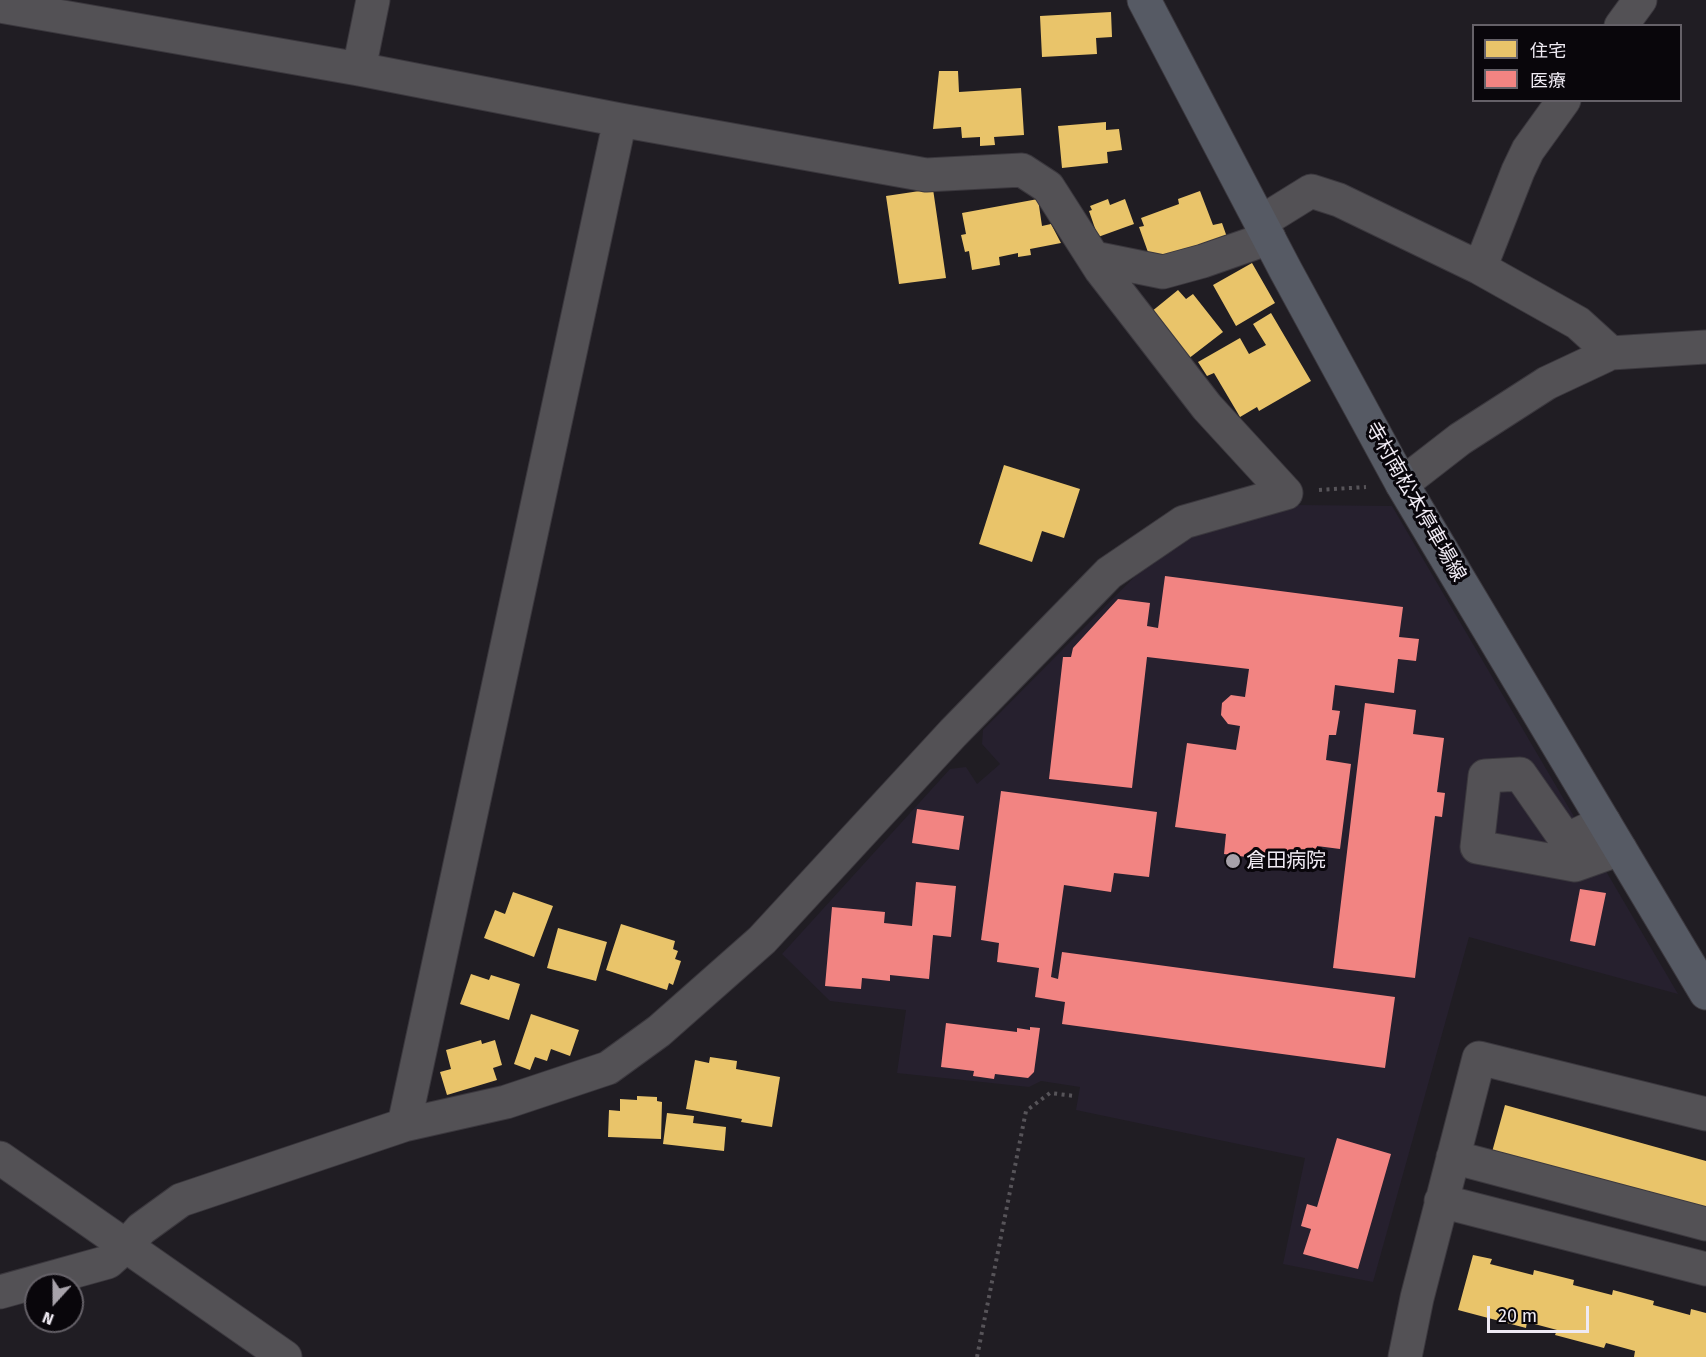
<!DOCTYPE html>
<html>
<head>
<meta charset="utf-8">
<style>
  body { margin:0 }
  #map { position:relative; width:1706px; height:1357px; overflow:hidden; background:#201d23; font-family:"Fira Sans","Noto Sans JP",sans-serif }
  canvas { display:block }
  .legend { position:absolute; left:1472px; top:24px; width:210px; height:78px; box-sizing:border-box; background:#09060b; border:2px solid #656168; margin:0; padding:8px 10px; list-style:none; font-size:18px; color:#efeaf3 }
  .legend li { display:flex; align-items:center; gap:12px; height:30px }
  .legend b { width:30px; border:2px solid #656168 }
  .north { position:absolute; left:24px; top:1273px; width:60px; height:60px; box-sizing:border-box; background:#09060b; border:2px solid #656168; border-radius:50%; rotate:201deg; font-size:16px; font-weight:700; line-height:24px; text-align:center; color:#efeaf3 }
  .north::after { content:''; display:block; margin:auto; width:21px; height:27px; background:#a7a2aa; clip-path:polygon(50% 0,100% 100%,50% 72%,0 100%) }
  .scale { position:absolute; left:1487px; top:1306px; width:102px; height:27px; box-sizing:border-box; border:3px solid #efeaf3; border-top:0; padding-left:8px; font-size:18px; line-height:21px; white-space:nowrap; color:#efeaf3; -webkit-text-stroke:4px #09060b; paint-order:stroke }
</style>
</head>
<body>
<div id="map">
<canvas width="1706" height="1357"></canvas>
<ul class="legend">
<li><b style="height:16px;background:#e9c46a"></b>住宅</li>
<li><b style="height:16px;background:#f28482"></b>医療</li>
</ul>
<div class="north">N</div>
<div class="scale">20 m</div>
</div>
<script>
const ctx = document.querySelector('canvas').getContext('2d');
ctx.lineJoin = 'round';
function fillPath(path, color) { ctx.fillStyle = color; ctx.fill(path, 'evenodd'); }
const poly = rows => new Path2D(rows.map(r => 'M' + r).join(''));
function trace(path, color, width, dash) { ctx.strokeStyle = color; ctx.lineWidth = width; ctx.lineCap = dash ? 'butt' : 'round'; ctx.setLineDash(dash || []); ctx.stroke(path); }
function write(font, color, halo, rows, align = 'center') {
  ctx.font = font + ' "Fira Sans","Noto Sans JP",sans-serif'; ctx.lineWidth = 6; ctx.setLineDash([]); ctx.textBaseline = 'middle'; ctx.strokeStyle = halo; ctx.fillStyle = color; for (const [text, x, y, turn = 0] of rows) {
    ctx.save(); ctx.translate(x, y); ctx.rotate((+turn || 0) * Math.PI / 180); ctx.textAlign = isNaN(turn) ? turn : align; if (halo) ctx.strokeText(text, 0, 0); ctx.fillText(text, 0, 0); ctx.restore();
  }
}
const medical = poly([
  [1297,505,1392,506,1678,994,1469,937,1373,1282,1283,1264,1305,1158,1076,1110,1080,1087,1041,1081,1029,1087,897,1073,906,1010,830,1001,782,954,950,769,966,767,977,784,1000,764,982,744,983,730,1157,554,1203,531]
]);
const homes = poly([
  [1111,12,1112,37,1096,38,1097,54,1042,57,1040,16],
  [939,71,958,71,959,92,1021,88,1024,135,994,137,995,145,980,146,980,137,962,138,961,127,933,129],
  [1106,122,1106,130,1119,129,1122,150,1107,152,1108,163,1062,168,1058,126],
  [933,189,946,278,899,284,886,196],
  [1200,191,1213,225,1222,223,1228,240,1168,257,1165,254,1157,260,1149,255,1139,227,1144,226,1141,218,1179,204,1178,199],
  [1038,199,1042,226,1051,224,1061,243,1030,249,1031,255,1018,257,1018,253,999,257,1000,265,972,270,969,251,965,252,961,235,966,234,962,213],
  [1108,199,1110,205,1125,199,1134,224,1098,237,1089,211,1092,210,1090,206],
  [1252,263,1275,303,1236,326,1213,285],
  [1178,290,1186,299,1193,294,1223,332,1188,359,1151,312],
  [1271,313,1311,381,1259,411,1257,407,1240,417,1214,373,1207,376,1198,362,1240,338,1249,354,1266,345,1253,324],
  [1004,465,1080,489,1064,538,1042,531,1032,562,979,544],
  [513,892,553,906,534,957,484,938,495,910,505,914],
  [621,924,675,941,673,949,678,951,675,959,681,961,673,985,669,983,667,990,606,970],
  [558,928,607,942,596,981,547,968],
  [471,974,489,980,491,975,520,984,509,1020,460,1004],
  [531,1014,579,1030,570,1056,551,1049,547,1061,535,1057,530,1070,514,1064],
  [481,1040,482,1044,495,1040,502,1065,493,1068,497,1080,447,1095,440,1072,451,1069,446,1050],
  [710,1057,737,1061,736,1069,780,1077,772,1127,741,1122,742,1119,686,1109,695,1060,709,1063],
  [637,1096,657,1097,657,1101,662,1102,661,1139,608,1137,609,1110,620,1111,620,1099,637,1100],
  [1505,1105,1706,1161,1706,1212,1492,1152],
  [667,1113,694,1116,693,1123,726,1127,724,1151,663,1144],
  [1473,1255,1492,1259,1490,1264,1533,1275,1534,1270,1574,1280,1573,1285,1612,1295,1613,1290,1654,1301,1653,1305,1690,1315,1691,1309,1706,1313,1706,1357,1634,1357,1635,1351,1606,1343,1604,1348,1555,1335,1557,1330,1527,1322,1526,1328,1458,1310]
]);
const health = poly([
  [1165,576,1403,607,1399,637,1419,639,1416,661,1398,659,1394,693,1335,685,1332,710,1340,711,1336,735,1329,735,1326,760,1351,764,1340,849,1317,846,1314,866,1224,854,1226,834,1175,827,1187,743,1236,750,1240,726,1228,724,1221,715,1222,703,1231,695,1245,697,1249,669,1147,657,1132,788,1049,779,1063,657,1071,657,1073,648,1118,599,1150,603,1147,626,1158,628],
  [1365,703,1416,710,1413,734,1444,738,1437,792,1445,793,1442,817,1435,816,1415,978,1333,968],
  [1001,791,1157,812,1149,877,1114,873,1111,892,1064,885,1051,977,1058,979,1062,952,1395,997,1385,1068,1062,1024,1065,1002,1035,997,1039,968,997,962,999,943,981,940],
  [917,809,964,816,959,850,912,843],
  [916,882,956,886,951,937,933,935,929,979,890,975,890,981,862,978,861,989,825,986,832,907,885,912,884,923,912,926],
  [1580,889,1606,893,1595,946,1570,941],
  [946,1023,1017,1032,1017,1028,1030,1030,1030,1027,1040,1028,1034,1072,1028,1078,995,1074,994,1079,973,1076,974,1071,941,1067],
  [1337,1138,1391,1154,1358,1269,1303,1254,1311,1229,1301,1226,1307,1204,1317,1207]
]);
const path = poly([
  [1319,490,1366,487],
  [977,1357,1026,1111,1050,1093,1075,1096]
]);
const minor = poly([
  [0,6,359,69,620,120,926,175,1022,170,1048,187,1101,270,1207,407,1286,493,1184,522,1109,573,953,733,762,940,659,1031,608,1068,506,1102,404,1125,181,1200,141,1229,126,1246,108,1262,0,1292],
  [1621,26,1640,0],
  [359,69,373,0],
  [1261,222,1311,191,1339,200,1480,268,1578,323,1611,353],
  [1094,258,1163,272,1203,261,1269,238],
  [1480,268,1518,171,1528,150,1564,100],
  [1402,484,1460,439,1547,383,1611,353,1706,347],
  [1604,822,1566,840,1520,774,1485,776,1477,847,1575,865,1620,849],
  [404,1125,620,120],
  [1453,1157,1706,1224],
  [0,1158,285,1357],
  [1441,1201,1706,1269],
  [1405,1357,1417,1298,1479,1058,1706,1114]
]);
const major = poly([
  [1144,0,1286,271,1402,484,1706,993]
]);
const markers = [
  [1233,861,8,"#a7a2aa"]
];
const streetNames = [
  ["寺村南松本停車場線",1415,502,60]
];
const poiNames = [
  ["倉田病院",1246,861]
];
fillPath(medical, '#26202e');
fillPath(homes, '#e9c46a');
fillPath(health, '#f28482');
trace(minor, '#3b383e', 35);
trace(major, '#3b383e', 35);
trace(path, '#575459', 4, [3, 4.5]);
trace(minor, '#535155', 33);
trace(major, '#565a64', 33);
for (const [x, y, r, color] of markers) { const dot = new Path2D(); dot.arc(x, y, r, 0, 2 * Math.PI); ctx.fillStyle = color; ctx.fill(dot); trace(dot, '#09060b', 2); }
write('20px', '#efeaf3', '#09060b', streetNames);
write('20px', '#efeaf3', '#09060b', poiNames, 'left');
</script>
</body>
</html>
